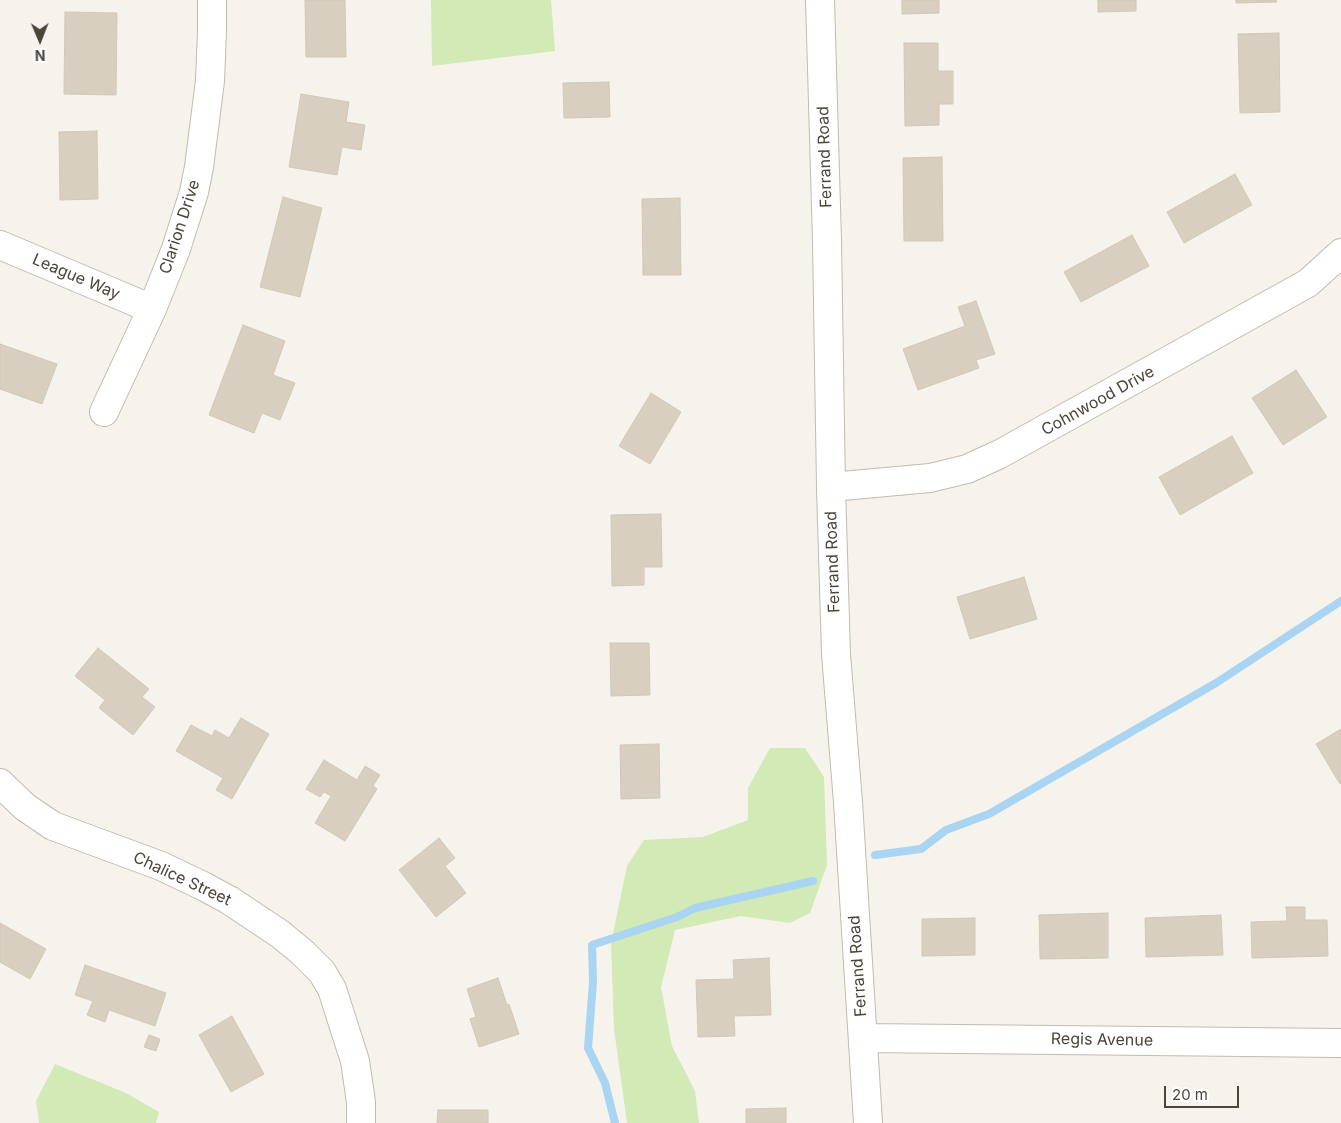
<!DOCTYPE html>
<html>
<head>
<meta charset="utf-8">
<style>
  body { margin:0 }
  #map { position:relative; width:1341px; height:1123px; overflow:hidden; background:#f6f3ec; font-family:Inter,sans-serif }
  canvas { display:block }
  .north { position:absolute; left:15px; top:15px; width:50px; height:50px; -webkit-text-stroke:4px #fff; paint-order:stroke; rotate:179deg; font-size:14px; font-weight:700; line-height:20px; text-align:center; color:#4b4439 }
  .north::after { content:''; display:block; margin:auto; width:18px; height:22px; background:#4b4439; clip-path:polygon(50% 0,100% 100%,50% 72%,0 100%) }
  .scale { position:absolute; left:1164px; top:1086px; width:75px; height:22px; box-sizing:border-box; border:2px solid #4b4439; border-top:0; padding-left:6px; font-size:15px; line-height:18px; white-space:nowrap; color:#4b4439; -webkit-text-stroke:4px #fff; paint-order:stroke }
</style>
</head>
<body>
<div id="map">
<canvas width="1341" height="1123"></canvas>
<div class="north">N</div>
<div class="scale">20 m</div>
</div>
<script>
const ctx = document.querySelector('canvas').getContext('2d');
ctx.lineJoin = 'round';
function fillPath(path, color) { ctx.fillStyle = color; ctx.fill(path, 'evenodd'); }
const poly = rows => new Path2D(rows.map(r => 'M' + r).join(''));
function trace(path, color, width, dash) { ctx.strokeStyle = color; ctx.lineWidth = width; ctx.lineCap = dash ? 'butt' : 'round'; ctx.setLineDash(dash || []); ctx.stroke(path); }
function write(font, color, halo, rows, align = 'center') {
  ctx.font = font + ' Inter,sans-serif'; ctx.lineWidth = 4; ctx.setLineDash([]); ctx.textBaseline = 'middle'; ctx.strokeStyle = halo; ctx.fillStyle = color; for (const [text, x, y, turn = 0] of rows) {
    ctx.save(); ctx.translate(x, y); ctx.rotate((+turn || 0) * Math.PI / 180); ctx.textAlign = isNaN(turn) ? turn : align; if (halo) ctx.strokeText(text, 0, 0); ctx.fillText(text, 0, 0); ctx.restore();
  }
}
const green = poly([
  [431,0,551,0,555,51,432,66],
  [770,748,805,748,824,777,827,865,810,913,790,923,741,916,675,930,661,987,672,1046,695,1091,699,1123,627,1123,614,1029,611,943,627,866,644,840,703,837,748,820,748,788],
  [55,1064,126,1093,159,1112,156,1123,39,1123,36,1101]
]);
const stream = poly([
  [875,855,921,849,946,830,989,814,1216,683,1341,601],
  [615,1123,605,1083,588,1048,593,982,592,945,677,917,695,908,813,881]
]);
const building = poly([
  [305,0,345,0,346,57,306,57,305,0],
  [902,0,939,0,939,13,902,14,902,0],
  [1098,0,1136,0,1136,11,1098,12,1098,0],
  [1236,0,1276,0,1277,2,1236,3,1236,0],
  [65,12,117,13,116,95,64,94,65,12],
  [1279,33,1280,112,1240,113,1238,34,1279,33],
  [904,43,938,43,938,71,953,71,953,104,939,104,939,125,905,126,904,43],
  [609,82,610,117,564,118,563,83,609,82],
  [301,94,349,102,346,122,365,125,361,150,342,147,337,175,289,167,301,94],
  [97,131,98,199,60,200,59,132,97,131],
  [942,157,943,241,904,241,903,158,942,157],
  [1235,174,1252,205,1184,243,1167,212,1235,174],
  [283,197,322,208,300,297,260,287,283,197],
  [680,198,681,275,643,275,642,199,680,198],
  [1132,235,1149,266,1081,302,1064,272,1132,235],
  [976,301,995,354,976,360,979,368,918,390,903,349,965,326,958,307,976,301],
  [243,325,285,341,273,375,295,383,280,420,262,413,254,433,209,415,243,325],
  [0,344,57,364,42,404,0,389,0,344],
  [1296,370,1327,417,1283,445,1252,398,1296,370],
  [651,393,681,412,650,464,619,446,651,393],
  [1232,436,1253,473,1180,515,1159,477,1232,436],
  [661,514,662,567,644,567,644,585,612,586,611,515,661,514],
  [1024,577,1037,619,970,639,957,597,1024,577],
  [610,643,649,643,650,695,611,696,610,643],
  [98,648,149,689,142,697,155,707,133,735,99,708,105,700,75,676,98,648],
  [241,718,269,734,232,799,216,790,223,778,176,751,191,725,212,736,215,730,229,738,241,718],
  [1341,729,1341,783,1340,784,1316,744,1341,729],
  [659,744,660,798,621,799,620,745,659,744],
  [324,760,357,780,365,766,380,775,373,786,377,789,345,841,315,823,331,796,324,792,320,797,306,789,324,760],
  [439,838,455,858,445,866,466,893,436,917,399,870,439,838],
  [1286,907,1305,907,1305,920,1327,920,1328,956,1252,958,1251,922,1287,921,1286,907],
  [1108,913,1108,958,1040,959,1039,915,1108,913],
  [1221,915,1223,955,1146,957,1145,918,1221,915],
  [975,918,975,955,922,956,922,919,975,918],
  [0,923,46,949,30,979,0,962,0,923],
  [769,958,771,1015,734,1016,735,1036,698,1037,696,980,734,979,733,960,769,958],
  [85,965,166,993,155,1026,109,1010,105,1022,87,1015,93,1001,75,995,85,965],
  [498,978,507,1005,509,1004,519,1034,479,1047,470,1019,476,1017,467,989,498,978],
  [232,1016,264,1074,231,1092,199,1035,232,1016],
  [149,1035,160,1039,156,1051,144,1047,149,1035],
  [786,1108,786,1123,746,1123,746,1109,786,1108],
  [438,1110,488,1110,488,1123,437,1123,438,1110]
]);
const street = poly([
  [820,0,827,241,831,487,836,654,848,802,868,1123],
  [0,245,152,309],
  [104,412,152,309,176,249,194,192,199,167,210,81,212,31,212,0],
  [831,487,930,478,967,469,1000,454,1308,283,1341,253],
  [0,783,25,807,53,826,161,866,203,886,229,900,280,934,303,953,322,972,332,989,355,1061,361,1102,361,1123],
  [863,1038,1341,1043]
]);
const streetNames = [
  ["Ferrand Road",825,157,-92],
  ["Clarion Drive",180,227,-72],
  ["League Way",76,277,23],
  ["Cohnwood Drive",1098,401,-29],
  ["Ferrand Road",833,562,-92],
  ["Chalice Street",182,879,25],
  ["Ferrand Road",858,966,-94],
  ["Regis Avenue",1102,1040,1]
];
fillPath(green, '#d2eab5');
trace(stream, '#a9d4f2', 8);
fillPath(building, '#d8cfc1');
trace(building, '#d3c7b4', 1);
trace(street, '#c2bbae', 30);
trace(street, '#fff', 28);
write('16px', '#4b4439', '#fff', streetNames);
</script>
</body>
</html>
